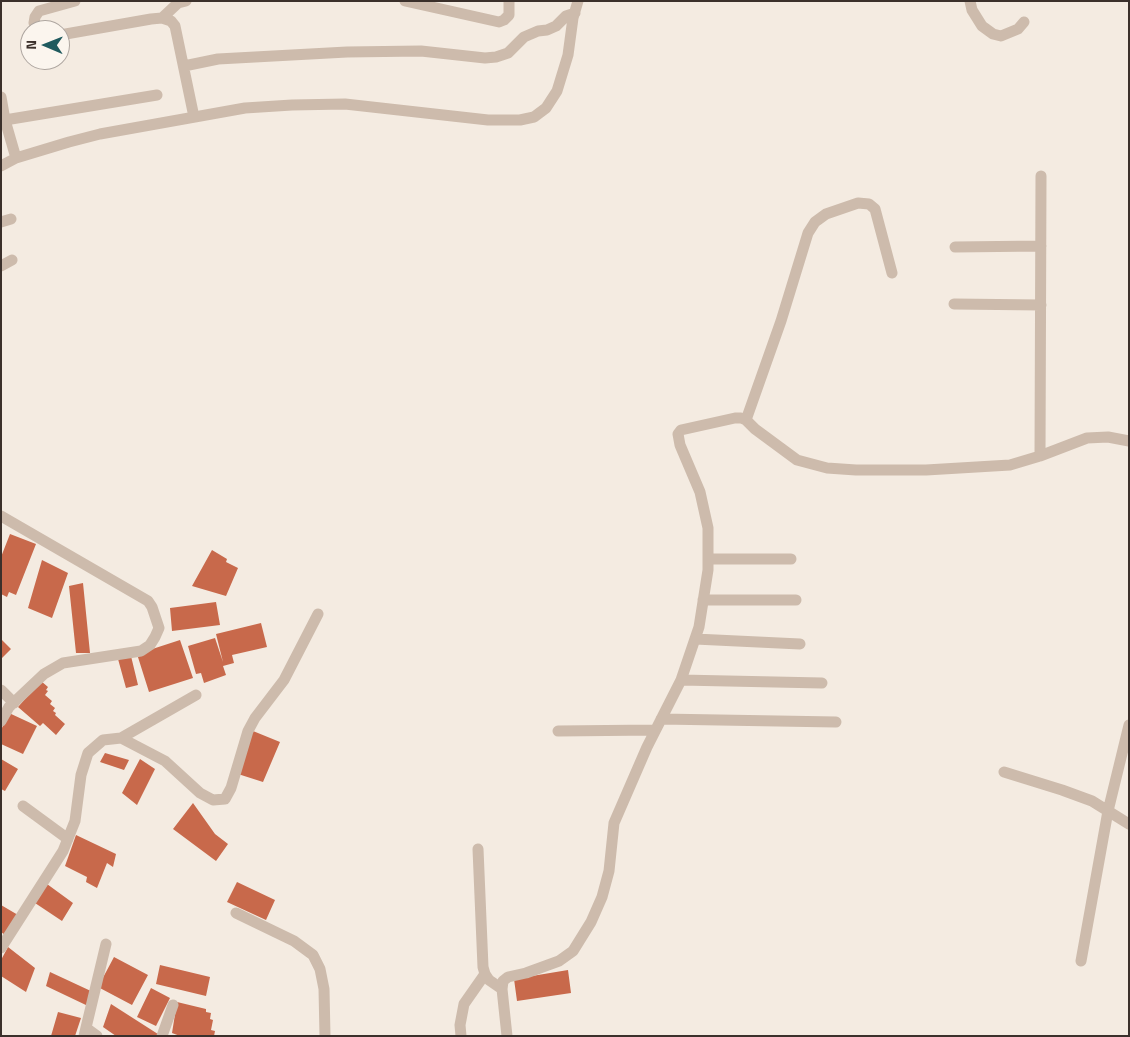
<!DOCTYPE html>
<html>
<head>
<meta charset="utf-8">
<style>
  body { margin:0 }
  #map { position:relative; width:1130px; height:1037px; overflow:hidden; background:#f4ebe1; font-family:"Titillium Web",sans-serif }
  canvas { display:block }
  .frame { position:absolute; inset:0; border:2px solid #3b302b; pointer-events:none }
  .north { position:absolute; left:20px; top:20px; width:50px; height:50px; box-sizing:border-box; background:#fbf5ee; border:1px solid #aea6a0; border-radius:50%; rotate:271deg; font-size:14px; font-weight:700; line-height:20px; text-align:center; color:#3b302b }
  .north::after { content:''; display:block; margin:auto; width:18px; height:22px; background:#1f5a5e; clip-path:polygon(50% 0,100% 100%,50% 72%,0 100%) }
</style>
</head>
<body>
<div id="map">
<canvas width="1130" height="1037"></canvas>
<div class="frame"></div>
<div class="north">N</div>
</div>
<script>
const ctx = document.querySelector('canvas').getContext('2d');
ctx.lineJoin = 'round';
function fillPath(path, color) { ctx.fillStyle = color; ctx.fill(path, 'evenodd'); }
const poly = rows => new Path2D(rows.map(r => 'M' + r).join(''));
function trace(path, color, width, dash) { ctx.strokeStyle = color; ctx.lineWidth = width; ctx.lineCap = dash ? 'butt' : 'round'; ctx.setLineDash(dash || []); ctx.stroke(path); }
const building = poly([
  [10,534,36,544,16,595,9,592,7,597,1,594,1,557],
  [212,550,227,559,226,562,238,568,226,596,192,586],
  [42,560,68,573,52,618,28,608],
  [83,583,90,653,76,653,69,586],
  [216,602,220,625,172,631,170,608],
  [261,623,267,647,232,655,234,663,223,666,226,675,204,683,201,673,196,674,188,646,215,638,223,662,216,634],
  [1,639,11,649,1,659],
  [180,640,193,678,149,692,137,654],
  [131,656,138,685,126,688,118,659],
  [41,681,48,687,46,690,48,691,45,695,52,701,50,704,55,708,53,711,56,713,55,715,65,724,56,735,43,723,40,726,18,707],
  [9,713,37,726,23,754,1,744,1,730],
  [253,731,280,742,263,782,238,774],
  [105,753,129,760,124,770,100,762],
  [1,759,18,769,5,791,1,789],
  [140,759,155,769,137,805,122,793],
  [193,803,215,834,228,844,216,861,173,829],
  [76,835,116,854,113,867,107,863,97,888,86,882,87,877,65,866],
  [237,882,275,900,266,920,227,902],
  [47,884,73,903,62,921,35,903],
  [1,905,18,915,5,935,1,932],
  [8,947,35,968,26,992,1,976,1,960],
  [114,957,148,975,132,1005,98,987],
  [160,965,210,977,206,996,156,984],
  [568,970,571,993,517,1001,514,979],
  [50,972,93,992,88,1006,46,986],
  [151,988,170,998,156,1026,137,1017],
  [177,1002,206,1009,206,1012,211,1013,210,1019,213,1020,211,1030,215,1031,214,1036,180,1036,172,1033],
  [111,1004,161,1036,116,1036,103,1027],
  [58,1012,81,1018,75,1036,51,1036]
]);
const minor = poly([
  [405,1,499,22,504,20,509,15,509,1],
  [970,1,972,10,982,26,993,34,1001,36,1018,29,1024,22],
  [162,18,178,3,186,1],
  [38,30,34,23,35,17,39,11,75,1],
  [60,35,151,19,162,18,171,21,175,26,194,117],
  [184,66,218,59,347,52,421,51,485,58,496,57,508,53,524,37,538,31,547,30,556,26,566,16,575,13],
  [1,97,5,120,16,158,1,166],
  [5,120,157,95],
  [16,158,69,142,100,134,245,108,292,105,345,104,488,120,520,120,534,117,546,108,557,91,568,55,573,18,578,1],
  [1,222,11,219],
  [955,247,1041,246],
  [1,266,12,260],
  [954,304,1041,305],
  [746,420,781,321,808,233,815,222,826,214,858,203,869,204,875,209,892,273],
  [1040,456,1041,176],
  [1,516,148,601,152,607,159,628,155,637,150,645,141,651,63,663,44,674,9,707,1,721],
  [708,559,791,559],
  [703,600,796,600],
  [695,639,800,644],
  [681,680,822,683],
  [1,690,14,703],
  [661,719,836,722],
  [558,731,655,730],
  [121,738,196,695],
  [1004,772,1062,790,1092,801,1129,824],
  [23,806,68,839],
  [478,849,483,967,485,974,489,980,502,989],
  [236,913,294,941,313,955,320,969,324,989,325,1036],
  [1,948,63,851,75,821,81,775,88,753,103,740,121,738,165,761,200,793,213,800,225,799,231,788,248,731,255,718,284,680,318,614],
  [1081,961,1108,811,1129,725],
  [86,1028,97,1036],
  [84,1036,106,944],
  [162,1036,173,1005],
  [461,1036,460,1025,464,1004,485,974],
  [507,1036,502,989,503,981,508,977,526,973,559,961,573,951,591,922,602,897,609,871,614,823,647,747,681,680,699,627,708,570,708,528,700,492,680,445,678,434,681,430,735,418,741,418,746,420,755,429,797,460,827,468,856,470,926,470,1010,465,1040,456,1087,438,1108,437,1129,441]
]);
fillPath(building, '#c8694b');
trace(minor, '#cdbbac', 11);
</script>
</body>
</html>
